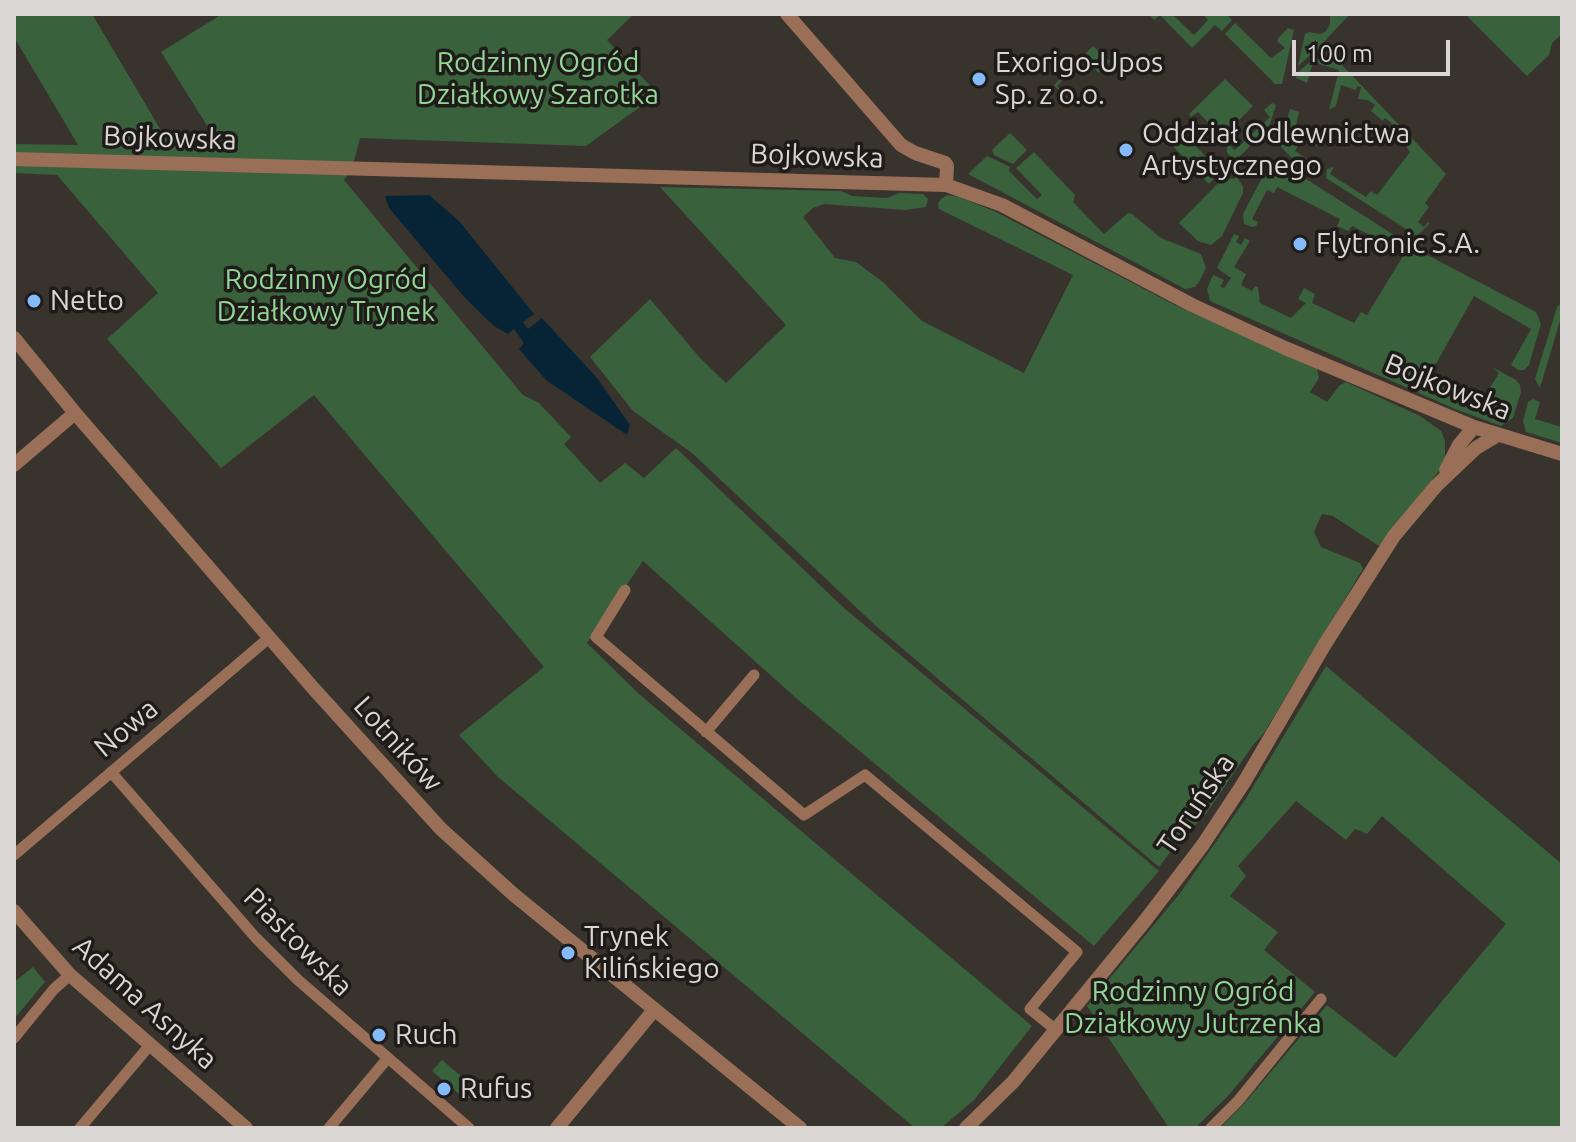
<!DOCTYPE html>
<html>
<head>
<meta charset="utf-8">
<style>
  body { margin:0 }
  #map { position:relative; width:1576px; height:1142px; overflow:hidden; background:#39332e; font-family:Ubuntu,sans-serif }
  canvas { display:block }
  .frame { position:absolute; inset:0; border:16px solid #dad6d3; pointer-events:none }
  .scale { position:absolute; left:1292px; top:40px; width:158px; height:36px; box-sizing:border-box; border:4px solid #dad6d3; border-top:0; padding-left:10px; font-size:24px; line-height:28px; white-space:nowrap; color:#dad6d3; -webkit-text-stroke:6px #1e1b19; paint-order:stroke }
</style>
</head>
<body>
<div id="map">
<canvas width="1576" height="1142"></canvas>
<div class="frame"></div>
<div class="scale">100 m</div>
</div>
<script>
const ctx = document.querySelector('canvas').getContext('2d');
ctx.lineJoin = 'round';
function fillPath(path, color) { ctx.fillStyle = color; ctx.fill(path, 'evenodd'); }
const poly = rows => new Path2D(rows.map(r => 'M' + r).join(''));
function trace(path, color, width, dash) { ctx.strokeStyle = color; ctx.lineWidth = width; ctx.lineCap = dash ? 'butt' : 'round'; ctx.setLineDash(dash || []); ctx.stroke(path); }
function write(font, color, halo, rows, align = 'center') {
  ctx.font = font + ' Ubuntu,sans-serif'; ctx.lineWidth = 7; ctx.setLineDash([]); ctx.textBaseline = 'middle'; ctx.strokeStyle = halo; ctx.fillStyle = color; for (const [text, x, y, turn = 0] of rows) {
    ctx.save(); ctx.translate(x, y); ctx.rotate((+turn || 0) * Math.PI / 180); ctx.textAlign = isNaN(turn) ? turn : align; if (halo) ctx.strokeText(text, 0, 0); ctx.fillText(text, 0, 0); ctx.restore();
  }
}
const green = poly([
  [14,14,92,14,165,137,211,132,161,52,222,14,634,14,607,40,658,94,586,146,360,138,352,169,344,180,523,395,539,403,571,437,564,444,600,483,625,463,644,478,676,448,844,608,1159,871,1094,946,796,698,643,561,587,643,639,694,1032,1026,974,1100,941,1128,915,1128,498,777,459,735,544,667,314,395,221,468,107,339,158,293,57,175,14,173,14,144,78,145,14,37],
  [1149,14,1172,14,1194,35,1208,20,1203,14,1226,14,1232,20,1222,31,1215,25,1192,48,1160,15,1154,20],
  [1330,14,1350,14,1322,44,1446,174,1425,203,1429,207,1418,222,1424,227,1428,222,1430,223,1417,236,1326,178,1327,169,1334,167,1330,174,1366,197,1371,191,1377,195,1410,152,1406,146,1409,140,1388,128,1392,123,1385,118,1383,121,1371,111,1375,105,1368,100,1358,99,1361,87,1357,86,1356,90,1341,85,1336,106,1329,110,1339,70,1313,62,1307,83,1296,78,1298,72,1315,58,1324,60,1326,54,1316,50,1298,66,1305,34,1309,32,1320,34,1326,31,1330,24],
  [1465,14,1562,14,1562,34,1552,43,1549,55,1527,76],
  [1235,23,1271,58,1285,48,1277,41,1278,38,1288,28,1294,30,1282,84,1275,84,1225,34],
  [1093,46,1110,61,1099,73,1085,59,1075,69,1072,68,1057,86,1069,99,1068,101,1054,85],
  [1225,79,1253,106,1217,142,1214,140,1219,134,1198,112,1191,117,1189,114],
  [1272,103,1276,105,1269,127,1235,161,1227,153,1227,148,1229,145,1235,150,1270,117,1264,110],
  [1290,109,1299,112,1294,133,1321,140,1318,147,1301,135,1297,142,1299,144,1295,151,1313,163,1310,168,1292,158,1281,147,1280,142],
  [1181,131,1217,168,1217,175,1209,184,1169,142],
  [1010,133,1027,150,1013,164,994,155,992,150],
  [1034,152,1075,195,1073,202,1104,234,1128,213,1132,214,1161,238,1201,254,1206,268,1199,282,1195,287,1185,289,968,174,987,156,1010,167,1009,171,1037,199,1042,195,1016,168],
  [1281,163,1394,235,1396,240,1391,249,1385,246,1386,243,1352,226,1348,231,1337,226,1340,219,1277,187,1274,193,1267,190,1252,219,1258,222,1256,226,1252,227,1244,224,1243,214,1264,174,1270,166],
  [1236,176,1243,186,1243,193,1222,236,1211,245,1198,241,1179,223,1223,178,1234,179],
  [660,187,841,191,852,196,887,198,899,193,923,194,928,199,926,207,905,210,824,204,813,208,803,217,835,258,856,262,884,283,922,321,1024,373,1073,275,939,209,938,203,942,198,948,195,959,197,994,211,1175,305,1317,369,1319,378,1310,392,1327,402,1340,385,1346,382,1420,416,1441,431,1445,441,1445,456,1448,456,1444,465,1379,546,1333,516,1322,514,1314,532,1321,547,1360,563,1363,569,1264,733,1253,745,1205,815,1177,843,1159,867,876,626,692,453,633,411,590,357,650,299,700,358,726,383,786,325],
  [1234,234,1239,236,1236,242,1241,245,1245,238,1250,241,1234,267,1246,274,1241,285,1252,291,1255,286,1258,287,1260,303,1291,318,1306,303,1298,299,1304,288,1315,294,1312,303,1354,323,1361,312,1367,315,1408,248,1414,248,1536,312,1541,324,1529,365,1524,370,1518,370,1511,365,1531,329,1474,296,1428,378,1453,393,1456,390,1480,404,1499,373,1492,367,1516,380,1520,385,1521,392,1513,418,1501,426,1455,409,1210,301,1207,289,1213,275,1224,280,1220,287,1224,288,1231,278,1217,268],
  [1562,302,1562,314,1540,388,1535,379,1557,307],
  [1533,399,1540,402,1535,419,1562,427,1562,443,1526,432,1523,421,1528,402],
  [1326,666,1562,864,1562,1128,1220,1128,1243,1105,1327,1005,1395,1058,1506,924,1382,816,1367,834,1355,829,1346,840,1296,801,1238,866,1246,876,1230,896,1278,932,1264,950,1315,992,1228,1096,1195,1128,1169,1128,1087,1006,1181,892,1245,800],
  [33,967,45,982,14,1019,14,982],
  [442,1060,485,1096,465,1099,432,1071]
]);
const water = poly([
  [429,195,459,221,534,314,523,322,528,329,542,318,597,378,630,425,627,435,546,380,519,349,524,343,514,329,508,334,494,326,466,299,389,208,385,196]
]);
const minor = poly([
  [625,590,596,637,804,815,865,775,1077,952,1030,1009,1056,1030],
  [706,732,754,675],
  [111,772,256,938,298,980,469,1128],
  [14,855,270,637],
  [14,1038,54,989,70,975],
  [80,1128,150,1045],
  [329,1128,387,1059],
  [1211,1128,1238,1101,1321,999]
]);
const tertiary = poly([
  [787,14,901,145,915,153,945,163,947,166,946,185],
  [14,159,946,185,1002,205,1192,305,1285,348,1474,427,1562,454],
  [14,338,75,413,313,688,441,829,513,894,800,1128],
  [14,465,75,413],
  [1446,470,1459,445,1474,427],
  [14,911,70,975,246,1128],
  [557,1128,654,1010],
  [966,1128,1013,1082,1144,922,1202,846,1243,784,1325,644,1394,536,1436,486,1476,448,1496,436]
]);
const markers = [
  [979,79,8,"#85bbfb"],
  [1126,150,8,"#85bbfb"],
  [1300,244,8,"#85bbfb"],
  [34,301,8,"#85bbfb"],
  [568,953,8,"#85bbfb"],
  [379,1035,8,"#85bbfb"],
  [444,1089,8,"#85bbfb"]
];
const parkNames = [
  ["Rodzinny Ogród",538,63],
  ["Działkowy Szarotka",538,95],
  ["Rodzinny Ogród",326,280],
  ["Działkowy Trynek",326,312],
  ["Rodzinny Ogród",1193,992],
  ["Działkowy Jutrzenka",1193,1024]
];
const poiNames = [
  ["Exorigo-Upos",995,63],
  ["Sp. z o.o.",995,95],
  ["Oddział Odlewnictwa",1142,134],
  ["Artystycznego",1142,166],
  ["Flytronic S.A.",1316,244],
  ["Netto",50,301],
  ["Trynek",584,937],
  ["Kilińskiego",584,969],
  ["Ruch",395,1035],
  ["Rufus",460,1089]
];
const streetNames = [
  ["Bojkowska",170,138,2],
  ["Bojkowska",817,156,2],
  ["Bojkowska",1448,387,22],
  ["Nowa",126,728,-40],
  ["Lotników",398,744,48],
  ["Toruńska",1196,804,-56],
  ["Piastowska",298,942,45],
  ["Adama Asnyka",145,1003,42]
];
fillPath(green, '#38613c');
fillPath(water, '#072437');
trace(minor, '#997057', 11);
trace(tertiary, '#997057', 14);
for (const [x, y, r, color] of markers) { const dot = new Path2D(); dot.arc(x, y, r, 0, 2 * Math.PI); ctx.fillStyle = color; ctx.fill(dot); trace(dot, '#1e1b19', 3); }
write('28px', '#93d797', '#1e1b19', parkNames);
write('28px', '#dad6d3', '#1e1b19', poiNames, 'left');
write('28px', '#dad6d3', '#1e1b19', streetNames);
</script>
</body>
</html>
